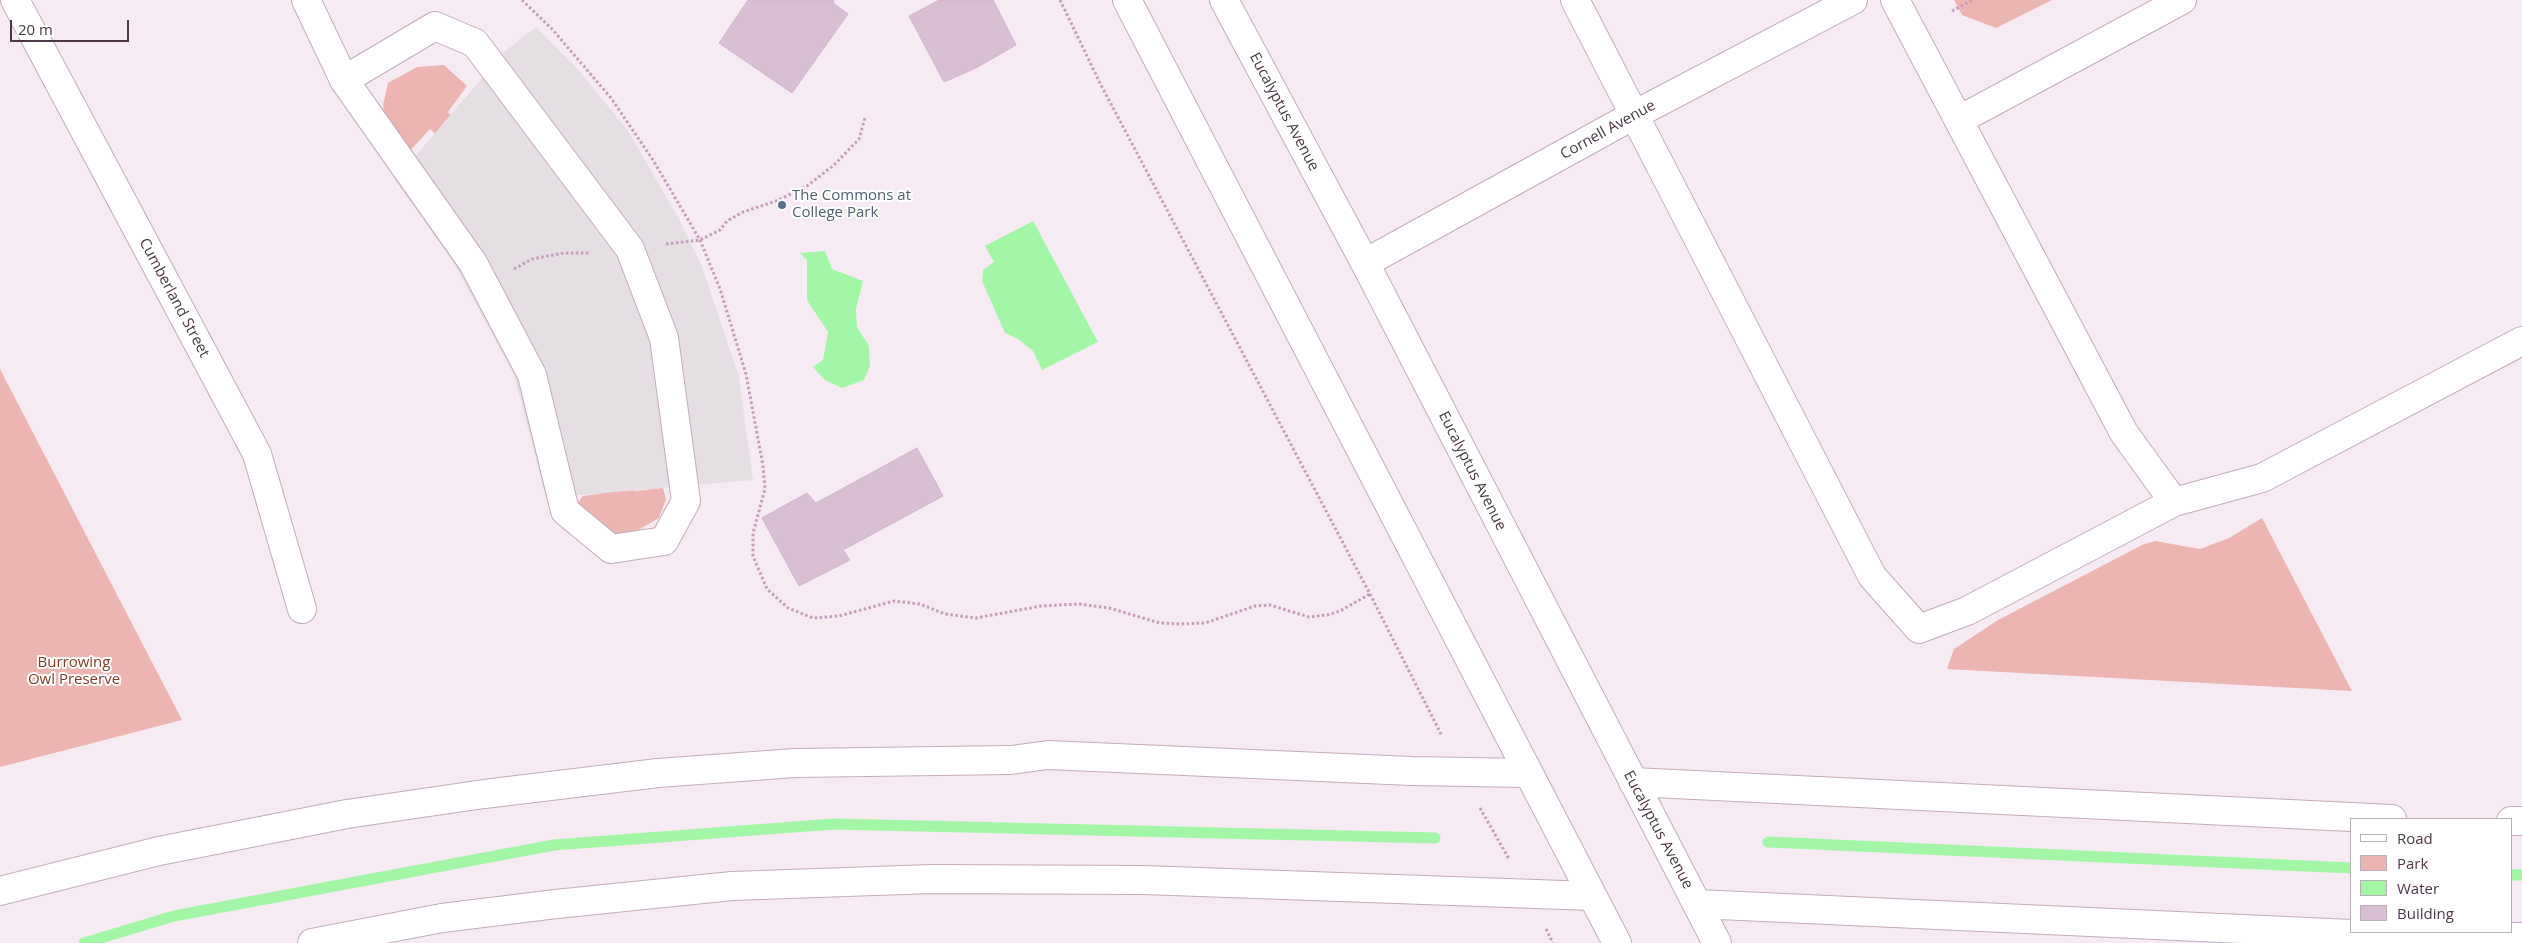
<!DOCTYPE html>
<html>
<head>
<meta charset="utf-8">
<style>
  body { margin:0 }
  #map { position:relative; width:2522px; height:943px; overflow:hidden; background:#f6ebf3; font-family:"Open Sans",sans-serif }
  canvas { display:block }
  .legend { position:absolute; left:2350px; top:818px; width:162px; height:115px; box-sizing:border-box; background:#fff; border:1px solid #b7afb5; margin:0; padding:6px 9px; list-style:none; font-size:15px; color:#4c3747 }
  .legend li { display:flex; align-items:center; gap:10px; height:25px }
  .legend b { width:25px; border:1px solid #b7afb5 }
  .scale { position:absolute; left:10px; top:20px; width:119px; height:22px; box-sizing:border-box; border:2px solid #4c3747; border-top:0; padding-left:6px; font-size:15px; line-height:18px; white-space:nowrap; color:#4c3747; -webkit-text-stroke:4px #fff; paint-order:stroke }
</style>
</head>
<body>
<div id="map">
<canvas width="2522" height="943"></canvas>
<ul class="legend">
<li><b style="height:6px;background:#fff"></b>Road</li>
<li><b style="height:14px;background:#edb5b1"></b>Park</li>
<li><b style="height:14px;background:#a3f6a6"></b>Water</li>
<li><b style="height:14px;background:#d9bfd3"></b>Building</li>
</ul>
<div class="scale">20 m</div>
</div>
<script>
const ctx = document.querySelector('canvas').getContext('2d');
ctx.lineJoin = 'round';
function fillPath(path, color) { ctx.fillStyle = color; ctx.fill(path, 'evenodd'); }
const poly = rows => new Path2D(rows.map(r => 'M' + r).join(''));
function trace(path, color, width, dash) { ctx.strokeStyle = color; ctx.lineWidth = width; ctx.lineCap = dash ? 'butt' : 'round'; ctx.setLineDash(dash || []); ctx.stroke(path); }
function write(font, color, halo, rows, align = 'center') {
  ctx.font = font + ' "Open Sans",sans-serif'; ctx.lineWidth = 4; ctx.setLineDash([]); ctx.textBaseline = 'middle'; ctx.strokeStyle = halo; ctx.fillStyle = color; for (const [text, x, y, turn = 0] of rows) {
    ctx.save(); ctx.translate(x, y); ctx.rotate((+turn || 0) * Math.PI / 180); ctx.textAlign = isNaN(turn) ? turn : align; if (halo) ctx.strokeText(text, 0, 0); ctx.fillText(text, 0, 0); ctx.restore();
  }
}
const green = poly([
  [1954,0,2052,0,1996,28,1962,15],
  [444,65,467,86,448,112,482,148,596,332,635,491,663,488,666,499,659,518,633,533,610,535,577,503,583,496,610,492,466,164,430,129,407,154,386,125,383,105,388,83,417,67],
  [0,369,182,720,0,767],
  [2262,518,2352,691,1947,669,1954,649,1998,620,2144,544,2155,541,2200,549,2229,538]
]);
const parking = poly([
  [536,27,576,67,628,131,679,219,702,267,739,377,753,480,546,498,514,375,452,260,395,180,504,52]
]);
const water = poly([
  [1033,221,1098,342,1042,370,1033,351,1018,339,1005,333,982,281,983,270,994,262,985,246],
  [825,251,832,269,863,281,856,309,857,327,869,346,870,366,864,380,842,388,825,380,813,367,823,360,828,332,807,300,807,260,800,253]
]);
const stream = poly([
  [1768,842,2351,868],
  [2511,875,2522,875],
  [84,943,174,916,554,845,834,824,1435,838]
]);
const building = poly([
  [748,0,834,0,833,3,848,14,792,93,719,43,748,0],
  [993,0,1016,45,976,68,944,82,909,16,939,0,993,0],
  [917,448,943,496,843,550,850,560,799,586,762,518,807,493,816,503,917,448]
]);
const path = poly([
  [522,0,552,29,611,98,653,160,700,240,720,289,746,374,763,466,765,489,753,533,753,556,767,589,788,608,813,618,839,616,894,601,920,604,945,614,976,618,1041,606,1079,604,1109,608,1160,623,1180,624,1205,623,1255,606,1270,605,1309,617,1327,615,1340,611,1370,594],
  [1060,0,1101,85,1370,594,1442,736],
  [1952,11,1972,0],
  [666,244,700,240,720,230,727,221,743,212,776,201,807,186,834,165,859,139,865,118],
  [514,269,532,259,564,253,590,253],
  [1480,808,1509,859],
  [1546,929,1553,943]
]);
const minor = poly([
  [15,0,257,454,302,609],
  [306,0,344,80,473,263,532,375,565,511,611,549,664,541,686,501,664,338,630,249,475,43,435,26,344,80],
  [1127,0,1617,943],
  [1224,0,1365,263,1717,943],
  [1575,0,1872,576,1919,629,1967,611,2174,502],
  [1895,0,2124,433,2174,502,2262,478,2522,341],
  [1959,120,2182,0],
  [1365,263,1636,114,1853,0],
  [1633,782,2392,819],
  [2511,821,2522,821],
  [0,891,159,851,347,814,484,794,658,773,795,763,1011,760,1048,755,1411,771,1528,773],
  [1697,904,2417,937,2522,937],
  [312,943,442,918,556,904,732,886,932,879,1143,880,1592,896]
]);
const markers = [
  [782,205,5,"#5c6f8a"]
];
const streetNames = [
  ["Eucalyptus Avenue",1284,112,62],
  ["Cornell Avenue",1608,130,-29],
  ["Cumberland Street",174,298,62],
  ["Eucalyptus Avenue",1472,471,63],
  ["Eucalyptus Avenue",1658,830,62]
];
const serviceNames = [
  ["The Commons at",792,196],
  ["College Park",792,213]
];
const parkNames = [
  ["Burrowing",74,663],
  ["Owl Preserve",74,680]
];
fillPath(green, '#edb5b1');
fillPath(parking, '#e5dfe4');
fillPath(water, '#a3f6a6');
trace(stream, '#a3f6a6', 11);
fillPath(building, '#d9bfd3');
trace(building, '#d5b1cd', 1);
trace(minor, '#c3acbd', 30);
trace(path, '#c69cbb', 3, [2.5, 2.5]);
trace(minor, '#fff', 28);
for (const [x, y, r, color] of markers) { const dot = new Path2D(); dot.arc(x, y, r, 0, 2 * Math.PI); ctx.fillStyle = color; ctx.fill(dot); trace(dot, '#fff', 2); }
write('15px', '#4c3747', '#fff', streetNames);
write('15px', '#4e5e75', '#fff', serviceNames, 'left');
write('15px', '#833b24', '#fff', parkNames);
</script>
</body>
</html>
